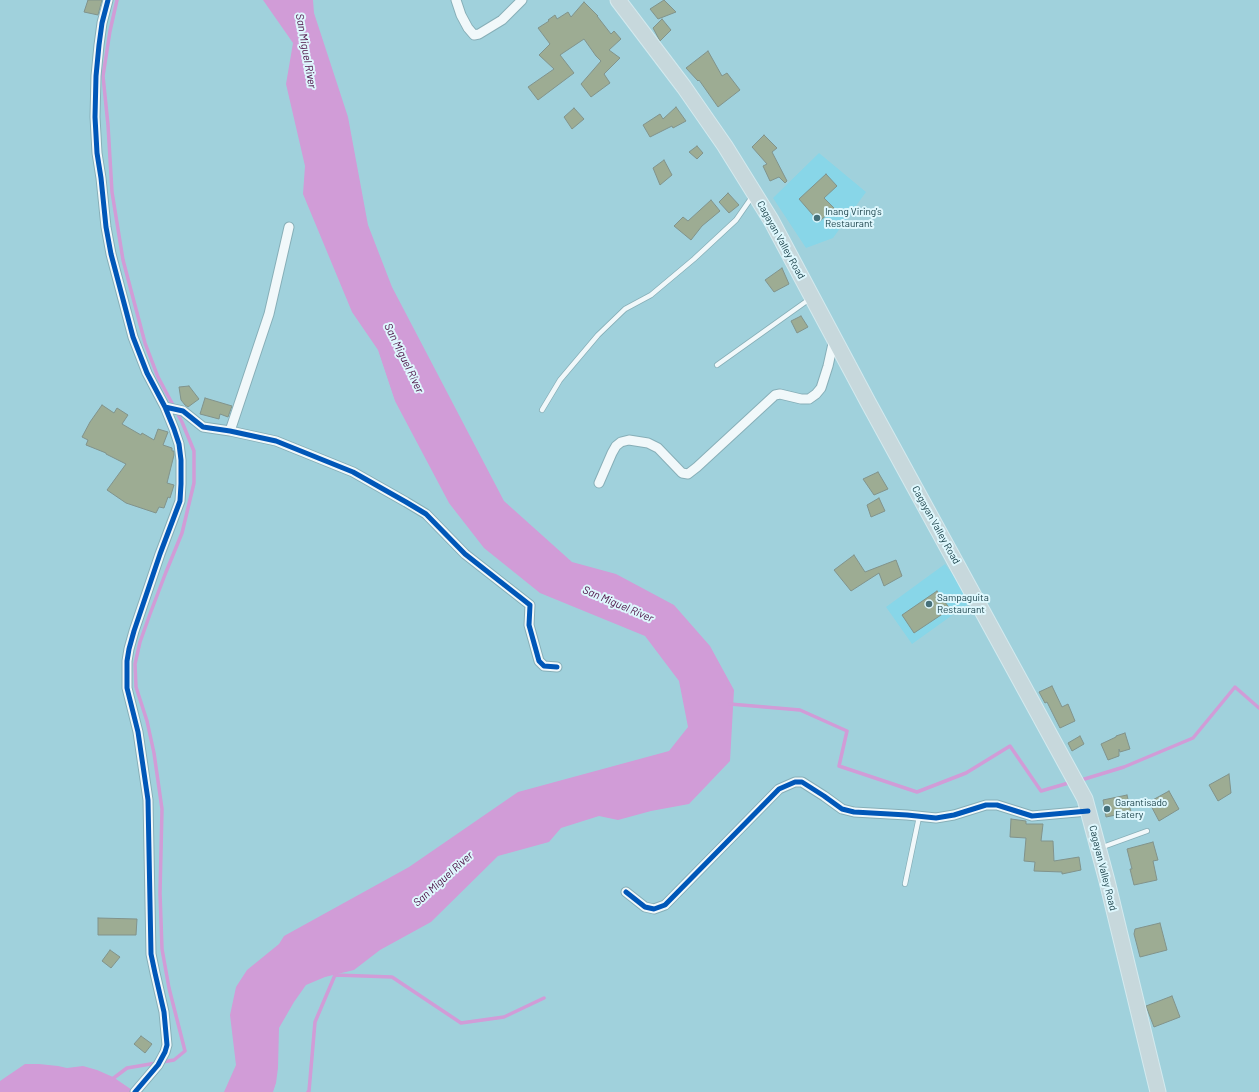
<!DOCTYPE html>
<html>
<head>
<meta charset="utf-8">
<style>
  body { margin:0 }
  canvas { display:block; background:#a0d1dc }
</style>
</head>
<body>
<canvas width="1259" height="1092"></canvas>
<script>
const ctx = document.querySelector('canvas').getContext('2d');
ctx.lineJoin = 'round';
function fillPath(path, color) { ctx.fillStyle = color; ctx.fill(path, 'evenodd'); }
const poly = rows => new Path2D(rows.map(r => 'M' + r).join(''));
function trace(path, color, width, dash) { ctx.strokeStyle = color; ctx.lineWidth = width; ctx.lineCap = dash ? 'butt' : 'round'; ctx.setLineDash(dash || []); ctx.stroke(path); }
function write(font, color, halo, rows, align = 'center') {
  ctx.font = font + ' Barlow,sans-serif'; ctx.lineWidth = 4; ctx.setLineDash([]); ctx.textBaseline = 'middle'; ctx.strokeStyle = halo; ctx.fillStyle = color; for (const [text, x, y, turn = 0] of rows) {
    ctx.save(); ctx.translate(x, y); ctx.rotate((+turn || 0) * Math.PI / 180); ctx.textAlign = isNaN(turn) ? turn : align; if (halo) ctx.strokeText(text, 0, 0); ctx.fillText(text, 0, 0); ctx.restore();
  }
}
const built = poly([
  [819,153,866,192,833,238,806,248,773,198],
  [945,564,972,601,912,644,886,607]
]);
const water = poly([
  [263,0,313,0,314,13,348,117,368,225,392,287,504,501,572,562,616,574,674,605,710,646,734,690,730,761,689,804,651,811,618,820,599,816,561,828,549,842,498,856,431,922,380,950,354,970,325,977,306,985,294,1002,279,1028,278,1068,276,1083,273,1092,224,1092,236,1065,230,1015,236,987,247,970,279,944,284,936,409,867,518,792,669,751,688,727,679,681,645,636,540,593,484,548,449,503,395,401,378,350,352,312,303,194,305,166,286,84,293,43],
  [25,1064,39,1064,58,1066,67,1068,83,1066,97,1070,113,1077,135,1092,0,1092,0,1081]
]);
const stream = poly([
  [730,704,800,710,847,731,839,766,917,792,966,773,1010,746,1041,791,1072,782],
  [1078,781,1124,767,1193,738,1235,687,1259,708],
  [111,1080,127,1068,174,1060,185,1051,169,988,162,949,160,893,162,809,154,753,147,721,136,687,135,664,140,642,150,614,166,572,182,533,194,483,194,451,182,422,158,377,145,343,123,260,112,192,108,125,103,76,110,31,117,0],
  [308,1092,309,1091,315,1022,335,975,392,977,461,1023,504,1017,544,998]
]);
const building = poly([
  [88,0,102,0,98,15,84,12,88,0],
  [664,0,676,12,658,19,650,9,664,0],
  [584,2,598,16,597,16,611,34,614,31,621,39,609,50,620,58,604,74,610,83,591,97,581,84,601,61,596,56,584,39,560,55,574,73,538,100,528,87,554,69,539,55,550,44,538,28,549,21,548,20,555,15,557,19,568,12,571,17,584,2],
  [662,19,671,30,660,41,653,28,662,19],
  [708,51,722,76,727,73,740,90,718,107,699,80,698,81,686,68,708,51],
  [676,107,686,121,673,128,672,126,650,137,643,125,660,114,663,119,676,107],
  [574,108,584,119,572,129,564,117,574,108],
  [764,135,777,148,772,152,787,181,785,183,779,177,770,181,763,166,767,164,752,147,764,135],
  [697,146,703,153,697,159,689,152,697,146],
  [664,160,672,175,660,185,653,168,664,160],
  [826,174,837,186,824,198,834,208,819,222,799,199,826,174],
  [728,193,739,205,729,213,719,202,728,193],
  [711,200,720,211,702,226,691,240,674,226,683,217,688,221,711,200],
  [782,268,789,284,774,292,765,280,782,268],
  [801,316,808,327,797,333,791,321,801,316],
  [189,386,199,399,188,407,185,405,181,400,179,387,189,386],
  [205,398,232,406,228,417,220,414,219,419,200,414,205,398],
  [102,405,114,413,117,408,128,415,122,424,141,435,142,433,154,440,158,429,168,432,163,445,172,448,172,451,174,451,174,455,167,483,174,485,170,498,168,497,164,508,159,507,156,513,126,503,107,490,126,464,106,454,106,453,86,445,88,440,82,437,90,422,102,405],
  [878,472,888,489,874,495,863,479,878,472],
  [879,498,885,511,871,517,867,505,879,498],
  [854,555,865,572,896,560,902,576,884,586,879,573,851,591,834,570,854,555],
  [937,591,950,609,914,633,902,615,937,591],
  [1052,686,1062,707,1068,704,1075,721,1060,728,1047,702,1045,703,1039,692,1052,686],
  [1125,733,1130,749,1120,752,1119,749,1119,756,1108,760,1101,744,1116,737,1116,736,1125,733],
  [1080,736,1084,744,1072,751,1068,743,1080,736],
  [1229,774,1231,793,1218,801,1209,785,1229,774],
  [1169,791,1179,809,1159,821,1149,802,1169,791],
  [1127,795,1131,812,1106,817,1103,800,1127,795],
  [1011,819,1026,821,1026,824,1043,824,1041,841,1053,841,1054,861,1079,857,1081,870,1062,874,1062,872,1034,871,1035,862,1024,861,1026,838,1010,837,1011,819],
  [1153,842,1158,860,1153,861,1157,880,1134,885,1130,869,1132,869,1127,849,1153,842],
  [98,918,137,919,136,935,98,935,98,918],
  [1160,923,1167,950,1140,957,1134,934,1135,929,1160,923],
  [110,950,120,957,111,968,102,961,110,950],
  [1172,996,1180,1017,1154,1027,1146,1006,1172,996],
  [141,1036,152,1044,145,1053,134,1044,141,1036]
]);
const service = poly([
  [717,365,811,298],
  [542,410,560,380,598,335,625,309,651,295,694,259,736,220,752,197],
  [1100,848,1147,831],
  [905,884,919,817]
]);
const minor = poly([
  [108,0,102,23,99,45,96,76,95,117,97,153,101,178,106,227,111,254,133,337,147,373,165,407,174,429,179,444,181,460,181,484,180,501,160,554,134,631,129,649,127,661,127,688,138,732,148,800,151,954,155,973,164,1012,167,1045,165,1052,158,1065,135,1092],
  [456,0,461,15,468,28,474,35,479,34,502,20,522,0],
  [165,407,183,411,203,427,230,431,276,441,353,472,406,502,426,514,465,554,530,605,529,625,539,661,544,666,557,667],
  [230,431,269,314,289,227],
  [599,483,612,453,616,446,621,442,629,440,648,443,658,448,682,473,688,474,697,467,775,395,780,394,801,399,809,399,816,394,821,388,828,366,834,339],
  [626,892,645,907,654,909,665,905,779,789,795,782,802,782,824,796,842,809,854,812,907,815,936,818,954,815,986,805,997,805,1032,816,1088,811]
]);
const trunk = poly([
  [618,0,684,87,725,146,771,220,868,402,1085,799,1107,881,1158,1092]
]);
const cycleway = poly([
  [108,0,102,23,99,45,96,76,95,117,97,153,101,178,106,227,111,254,133,337,147,373,165,407,174,429,179,444,181,460,181,484,180,501,160,554,134,631,129,649,127,661,127,688,138,732,148,800,151,954,155,973,164,1012,167,1045,165,1052,158,1065,135,1092],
  [165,407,183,411,203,427,230,431,276,441,353,472,406,502,426,514,465,554,530,605,529,625,539,661,544,666,557,667],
  [626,892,645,907,654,909,665,905,779,789,795,782,802,782,824,796,842,809,854,812,907,815,936,818,954,815,986,805,997,805,1032,816,1088,811]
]);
const markers = [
  [817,218,4,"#467079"],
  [929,604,4,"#467079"],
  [1107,809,4,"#467079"]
];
const poiNames = [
  ["Inang Viring's",825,212],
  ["Restaurant",825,224],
  ["Sampaguita",937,598],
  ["Restaurant",937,610],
  ["Garantisado",1115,803],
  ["Eatery",1115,815]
];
const streetNames = [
  ["Cagayan Valley Road",781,240,61],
  ["Cagayan Valley Road",936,525,61],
  ["Cagayan Valley Road",1103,868,76]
];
const waterNames = [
  ["San Miguel River",306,51,80],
  ["San Miguel River",404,358,64],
  ["San Miguel River",618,604,23],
  ["San Miguel River",443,879,-42]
];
fillPath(built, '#88d6e8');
fillPath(water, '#d19cd7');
trace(stream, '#d19cd7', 3.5);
fillPath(building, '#9dac93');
trace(building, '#81938b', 1);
trace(service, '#87afb8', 6);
trace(minor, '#87afb8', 11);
trace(trunk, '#d4eaef', 17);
trace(service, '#f1f8fa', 4.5);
trace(minor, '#f1f8fa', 9);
trace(trunk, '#c7d8dc', 15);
trace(cycleway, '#0057b8', 5);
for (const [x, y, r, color] of markers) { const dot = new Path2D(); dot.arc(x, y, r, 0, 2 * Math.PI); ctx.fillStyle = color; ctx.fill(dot); trace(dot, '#def7fd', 1.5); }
write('10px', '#153c44', '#def7fd', poiNames, 'left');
write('10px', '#153c44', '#def7fd', streetNames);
write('italic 11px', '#4b0f43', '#def7fd', waterNames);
</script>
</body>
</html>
